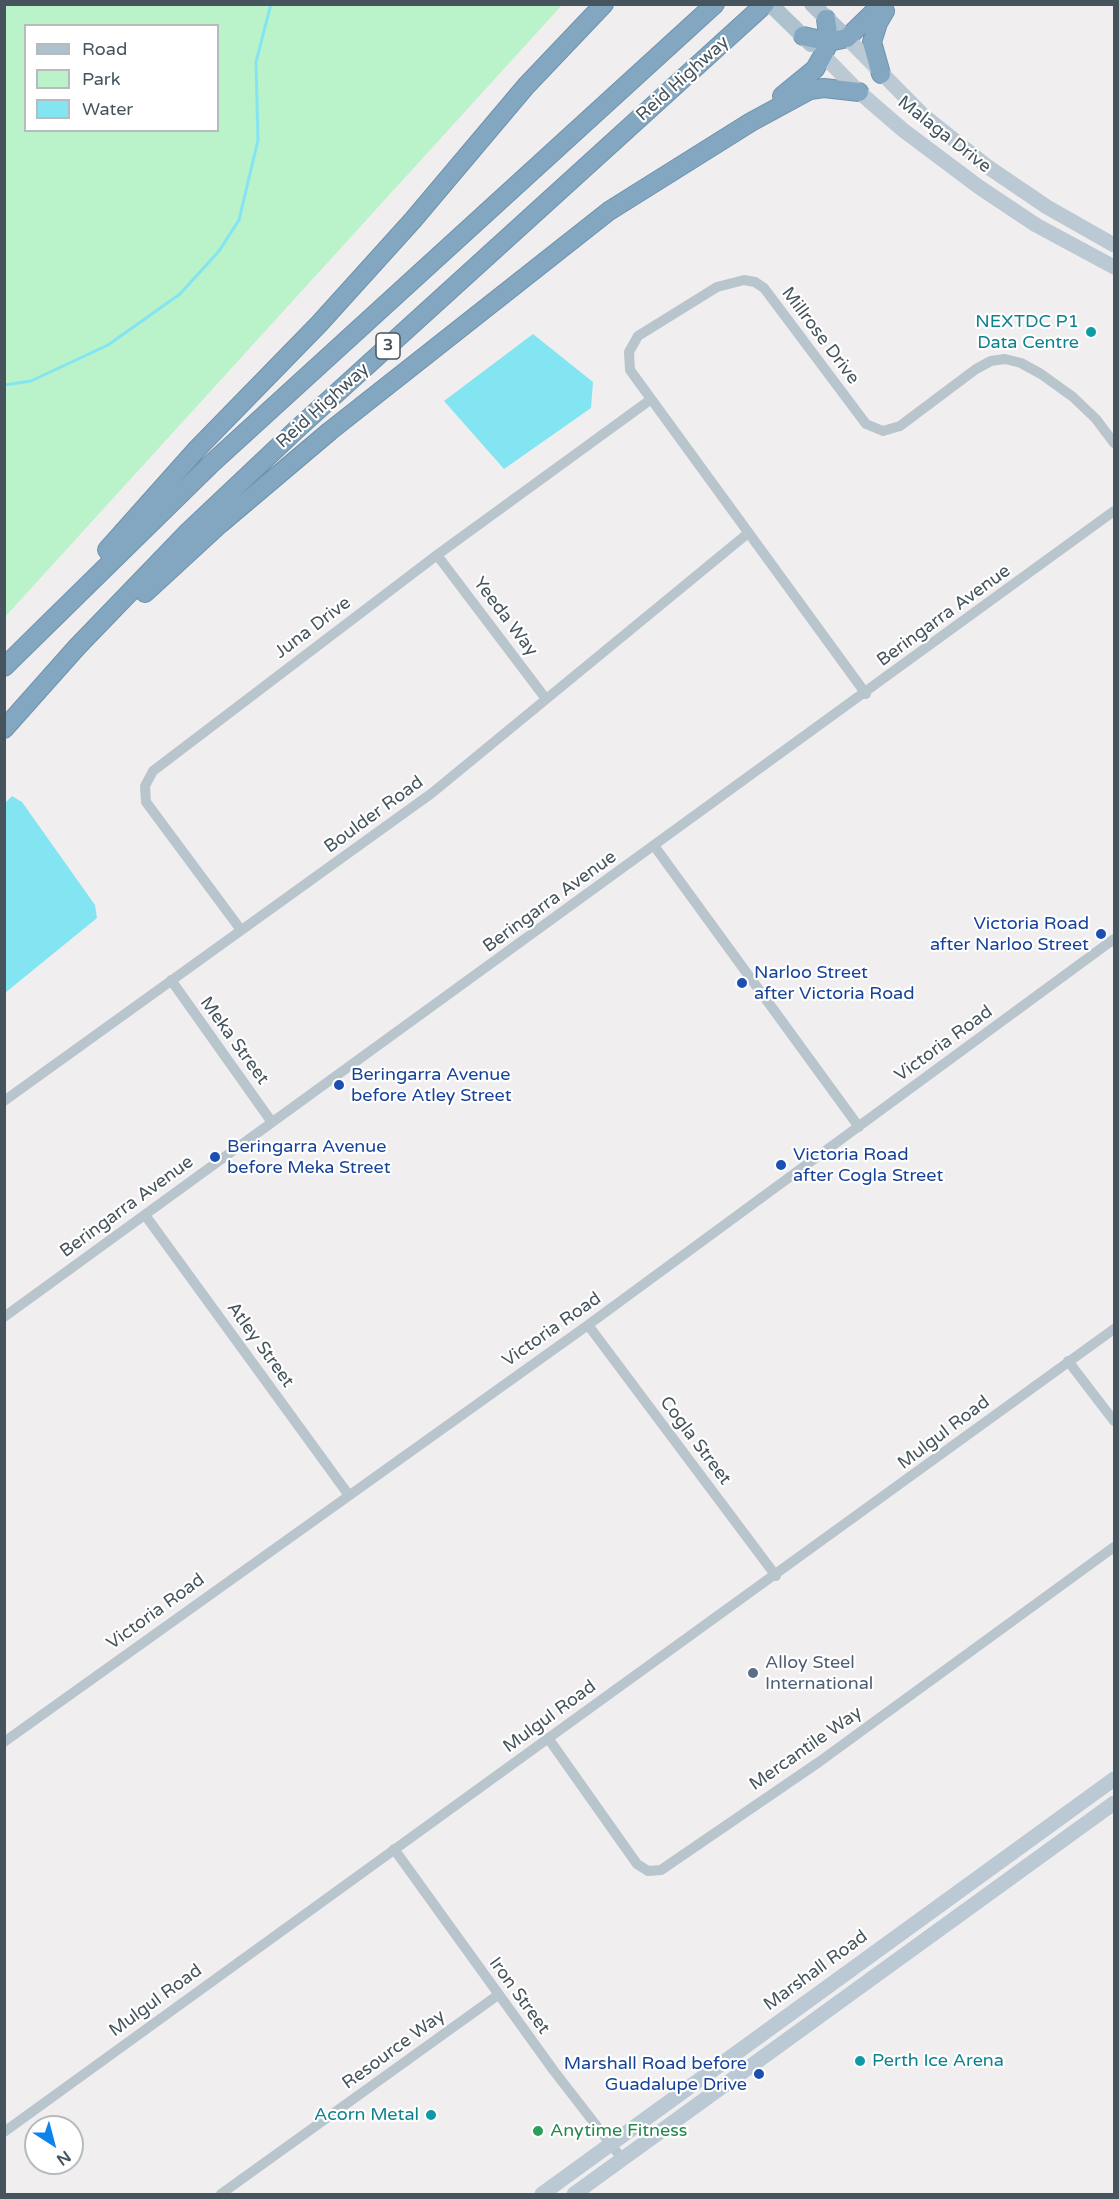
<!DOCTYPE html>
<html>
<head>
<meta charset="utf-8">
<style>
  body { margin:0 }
  #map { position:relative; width:1119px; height:2199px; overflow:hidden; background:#f1eeef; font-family:"Varela Round",sans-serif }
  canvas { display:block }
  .frame { position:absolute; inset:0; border:6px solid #46545d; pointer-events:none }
  .legend { position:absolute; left:24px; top:24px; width:195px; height:108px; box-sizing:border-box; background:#fff; border:2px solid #b5bbbe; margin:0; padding:8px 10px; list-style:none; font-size:18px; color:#46545d }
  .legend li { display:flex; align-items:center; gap:12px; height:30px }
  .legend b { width:30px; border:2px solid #b5bbbe }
  .north { position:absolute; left:24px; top:2115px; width:60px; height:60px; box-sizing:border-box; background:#fff; border:2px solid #b5bbbe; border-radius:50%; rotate:144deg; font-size:16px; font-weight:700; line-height:24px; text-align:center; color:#46545d }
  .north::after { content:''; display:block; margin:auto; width:21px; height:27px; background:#0d84ed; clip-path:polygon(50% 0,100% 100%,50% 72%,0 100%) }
</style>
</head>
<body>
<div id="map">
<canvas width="1119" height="2199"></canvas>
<div class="frame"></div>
<ul class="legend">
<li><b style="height:8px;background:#adc1cf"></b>Road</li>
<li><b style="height:16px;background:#baf2ca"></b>Park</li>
<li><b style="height:16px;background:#84e5f2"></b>Water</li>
</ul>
<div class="north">N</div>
</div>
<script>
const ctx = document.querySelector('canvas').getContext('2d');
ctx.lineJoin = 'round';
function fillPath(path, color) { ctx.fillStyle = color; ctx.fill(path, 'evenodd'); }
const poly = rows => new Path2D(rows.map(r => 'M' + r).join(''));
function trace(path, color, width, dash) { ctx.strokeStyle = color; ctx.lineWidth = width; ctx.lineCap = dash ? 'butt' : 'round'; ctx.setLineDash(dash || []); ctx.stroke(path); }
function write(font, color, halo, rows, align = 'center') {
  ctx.font = font + ' "Varela Round",sans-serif'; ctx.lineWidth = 4.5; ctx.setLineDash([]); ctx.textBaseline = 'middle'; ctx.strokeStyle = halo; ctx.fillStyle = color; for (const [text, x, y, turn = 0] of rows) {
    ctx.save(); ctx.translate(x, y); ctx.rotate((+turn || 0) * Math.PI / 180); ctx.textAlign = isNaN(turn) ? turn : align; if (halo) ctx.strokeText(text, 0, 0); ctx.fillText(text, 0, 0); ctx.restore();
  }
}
const green = poly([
  [5,4,562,5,5,617,4,5],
  [26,26,218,26,218,130,26,130]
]);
const water = poly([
  [533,334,593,382,591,408,504,469,444,401],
  [12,796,22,802,95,905,97,918,5,993,4,804]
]);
const stream = poly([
  [4,385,31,381,108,345,180,294,219,251,239,220,258,140,256,62,271,4]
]);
const street = poly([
  [437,555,546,699],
  [866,694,630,370,629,352,638,336,717,287,744,280,755,282,764,288,866,424,883,431,900,426,976,369,991,361,1005,359,1021,363,1041,374,1073,397,1096,419,1114,443],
  [655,847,859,1127],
  [241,930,146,802,145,786,153,771,437,555,650,400],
  [171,980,271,1121],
  [4,1101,432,793,747,534],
  [145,1215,348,1494],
  [4,1317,1114,511],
  [588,1325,776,1576],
  [1068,1361,1114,1421],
  [548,1738,637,1864,648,1871,661,1870,819,1762,1114,1547],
  [4,1742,588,1325,1114,939],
  [394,1849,554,2071,623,2160],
  [4,2132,1114,1329],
  [221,2194,498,1995]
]);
const secondary = poly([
  [847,38,923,115,988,167,1047,207,1114,245],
  [823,55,859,92,903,130,979,187,1036,225,1114,267],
  [542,2194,1114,1779],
  [574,2194,1114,1803]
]);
const primary = poly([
  [770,4,811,44],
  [812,4,847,38]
]);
const highway = poly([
  [803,36,829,42,847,38,882,4],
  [881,74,872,42,878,23,885,11],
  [782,96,815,69,823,55,829,42,826,19],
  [107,550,197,449,319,324,413,220,526,86,604,4],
  [145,593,220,524,330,431,609,211,751,122,810,90,824,88,859,92],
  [4,667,212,463,715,4],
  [4,729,77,647,189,531,296,430,765,4]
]);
const markers = [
  [1091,332,6,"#0f9aa8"],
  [1101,934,6,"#1a4fb4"],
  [742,983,6,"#1a4fb4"],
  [339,1085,6,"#1a4fb4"],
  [215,1157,6,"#1a4fb4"],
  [781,1165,6,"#1a4fb4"],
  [753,1673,6,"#5c6f8a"],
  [860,2061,6,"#0f9aa8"],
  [759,2074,6,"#1a4fb4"],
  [431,2115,6,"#0f9aa8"],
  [538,2131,6,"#2e9e5b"]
];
const shields = [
  [388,346,24]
];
const shieldNames = [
  ["3",388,346]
];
const streetNames = [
  ["Reid Highway",683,79,-42],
  ["Malaga Drive",944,135,38],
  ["Millrose Drive",820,336,53],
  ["Reid Highway",323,406,-42],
  ["Beringarra Avenue",944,616,-36],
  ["Yeeda Way",505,617,53],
  ["Juna Drive",313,628,-37],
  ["Boulder Road",374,815,-36],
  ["Beringarra Avenue",550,902,-36],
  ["Meka Street",234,1041,54],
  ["Victoria Road",944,1044,-36],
  ["Beringarra Avenue",127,1207,-36],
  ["Victoria Road",552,1330,-35],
  ["Atley Street",260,1345,54],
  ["Mulgul Road",944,1433,-37],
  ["Cogla Street",695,1441,53],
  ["Victoria Road",156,1612,-36],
  ["Mulgul Road",550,1717,-36],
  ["Mercantile Way",806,1749,-35],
  ["Marshall Road",816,1971,-36],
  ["Iron Street",519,1996,54],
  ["Mulgul Road",156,2001,-36],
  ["Resource Way",394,2050,-36]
];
const cultureNames = [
  ["NEXTDC P1",1079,322],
  ["Data Centre",1079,343],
  ["Perth Ice Arena",872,2061,"left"],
  ["Acorn Metal",419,2115]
];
const transitNames = [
  ["Victoria Road",1089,924,"right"],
  ["after Narloo Street",1089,945,"right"],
  ["Narloo Street",754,973],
  ["after Victoria Road",754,994],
  ["Beringarra Avenue",351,1075],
  ["before Atley Street",351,1096],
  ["Beringarra Avenue",227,1147],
  ["before Meka Street",227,1168],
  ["Victoria Road",793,1155],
  ["after Cogla Street",793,1176],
  ["Marshall Road before",747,2064,"right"],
  ["Guadalupe Drive",747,2085,"right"]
];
const serviceNames = [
  ["Alloy Steel",765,1663],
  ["International",765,1684]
];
const leisureNames = [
  ["Anytime Fitness",550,2131]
];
fillPath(green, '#baf2ca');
fillPath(water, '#84e5f2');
trace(stream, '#84e5f2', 3);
trace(highway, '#6e92ad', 20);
trace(street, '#b9c5cd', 10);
trace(secondary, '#bbc9d4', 15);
trace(primary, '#adc1cf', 16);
trace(highway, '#83a7c1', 18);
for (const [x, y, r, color] of markers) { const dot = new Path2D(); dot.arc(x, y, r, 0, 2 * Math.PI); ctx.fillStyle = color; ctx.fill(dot); trace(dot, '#fff', 2); }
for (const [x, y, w] of shields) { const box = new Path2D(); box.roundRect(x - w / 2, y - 13, w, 26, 4.5); ctx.fillStyle = '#fff'; ctx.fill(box); trace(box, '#46545d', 1.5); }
write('bold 16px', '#46545d', null, shieldNames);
write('18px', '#46545d', '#fff', streetNames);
write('18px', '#0d838f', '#fff', cultureNames, 'right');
write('18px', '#164399', '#fff', transitNames, 'left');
write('18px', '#4e5e75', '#fff', serviceNames, 'left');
write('18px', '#27864d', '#fff', leisureNames, 'left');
</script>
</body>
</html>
